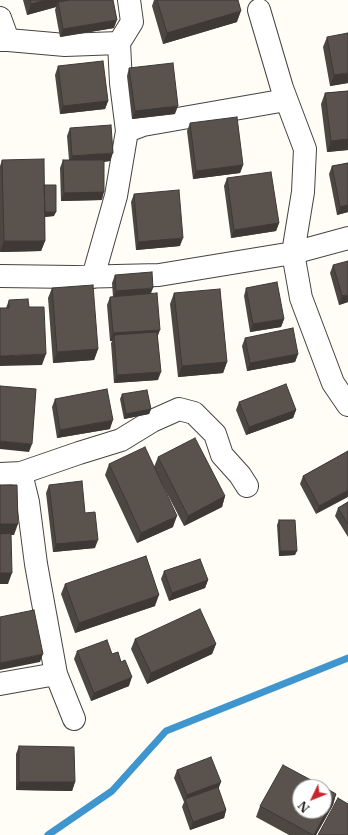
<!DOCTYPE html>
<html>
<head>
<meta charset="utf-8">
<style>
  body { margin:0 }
  #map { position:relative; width:348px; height:835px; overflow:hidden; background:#fffdf5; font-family:"Libre Baskerville",serif }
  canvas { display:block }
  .north { position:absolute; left:292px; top:779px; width:40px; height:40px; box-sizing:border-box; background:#fff; border:1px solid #a0a0a0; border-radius:50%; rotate:227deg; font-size:11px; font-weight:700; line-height:16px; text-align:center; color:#111 }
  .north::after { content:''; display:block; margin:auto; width:14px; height:18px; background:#c4262e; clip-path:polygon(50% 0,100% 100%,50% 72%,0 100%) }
</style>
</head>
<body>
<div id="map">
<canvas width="348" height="835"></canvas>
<div class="north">N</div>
</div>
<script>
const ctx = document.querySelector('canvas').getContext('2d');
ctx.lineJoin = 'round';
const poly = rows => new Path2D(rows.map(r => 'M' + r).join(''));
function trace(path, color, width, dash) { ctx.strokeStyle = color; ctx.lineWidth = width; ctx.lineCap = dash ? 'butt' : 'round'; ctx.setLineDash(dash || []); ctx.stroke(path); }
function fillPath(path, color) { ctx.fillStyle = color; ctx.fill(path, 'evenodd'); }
const stream = poly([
  [48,835,112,791,166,731,348,658]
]);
const minor = poly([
  [259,10,282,88,305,149,303,192,293,253,301,298,333,383,348,405],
  [0,18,8,40],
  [0,40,8,40,65,45,119,43,121,83,127,131,116,196,93,277],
  [119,43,132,22,129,0],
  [127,131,143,125,286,100],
  [0,276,74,277,159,275,293,253,348,238],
  [21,473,28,502,36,564,56,674,74,719],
  [0,474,21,473,79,453,121,440,152,421,179,409,194,413,215,434,222,455,240,475,247,486],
  [0,684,56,674]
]);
const wall = poly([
  [23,0,113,0,114,28,60,37,55,10,56,7,27,15],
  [154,0,238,0,237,22,163,44,152,6],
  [327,37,348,83,330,86,323,47],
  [58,66,108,101,105,109,60,114,55,75],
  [129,68,175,114,132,119,127,76],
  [348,91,348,150,327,152,321,104,325,93],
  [190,123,243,165,240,173,193,179,187,131],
  [70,128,110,161,104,162,102,200,61,201,60,168,63,160,69,160,67,136],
  [2,160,44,185,54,216,45,217,45,241,41,251,0,252,0,166],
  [348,163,348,212,337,215,329,174,332,166],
  [227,178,279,223,276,231,231,238,224,186],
  [134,194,180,246,136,250,131,202],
  [333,265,348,302,339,305,330,273],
  [115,275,151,294,158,336,158,380,114,383,111,343,112,341,110,341,107,305,110,297,113,297,112,283],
  [52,288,98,349,94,360,53,363,48,298],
  [246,288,284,319,281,327,250,332,244,296],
  [174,293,227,362,223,373,178,377,170,304],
  [9,300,42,365,6,308],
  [245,338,298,354,295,362,247,371,242,346],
  [122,394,151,409,149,414,124,419,120,399],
  [55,399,110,429,57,438,52,407],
  [239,402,296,410,293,418,246,435,236,410],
  [348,451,316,514,300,484,303,476],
  [158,457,225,496,222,507,184,526,162,484,173,527,137,543,105,475,109,464,154,467],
  [49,485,85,513,95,548,53,552,46,493],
  [348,502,348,537,335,516,338,508],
  [279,520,295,555,279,556,277,525],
  [164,571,208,580,205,588,169,601,161,579],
  [65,584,155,606,75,633,61,594],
  [135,639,216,644,212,654,147,684,131,649],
  [77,651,112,654,129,686,91,701,74,659],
  [19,746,75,782,72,791,16,790,16,754],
  [177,770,218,788,226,810,224,818,190,830,182,807,184,802,174,778],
  [336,794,333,805,316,835,289,835,256,817,260,806]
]);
const shadedWall = poly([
  [47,0,82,0,58,2,56,7,27,15,31,4],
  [241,11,237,22,163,44,167,33],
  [117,20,114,28,60,37,63,29],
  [348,73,348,83,330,86,334,75],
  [108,101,105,109,60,114,63,106],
  [178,106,175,114,132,119,135,111],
  [348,139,348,150,327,152,331,141],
  [113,153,110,161,69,164,72,156],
  [243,165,240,173,193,179,196,171],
  [104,192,102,200,61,201,64,193],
  [348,205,348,212,337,215,340,207],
  [44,212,56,212,54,216,42,217],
  [279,223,276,231,231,238,234,230],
  [183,238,180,246,136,250,138,242],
  [4,241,45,241,41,251,0,252],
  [153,288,150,296,113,299,116,291],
  [348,295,348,302,339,305,342,296],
  [284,319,281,327,250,332,253,324],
  [160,330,157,338,114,335,112,341,110,341,113,333],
  [98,349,94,360,53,363,57,352],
  [46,354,42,365,0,366,0,356],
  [298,354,295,362,247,371,250,363],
  [227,362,223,373,178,377,182,366],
  [161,372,158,380,114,383,117,375],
  [151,409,149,414,124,419,126,414],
  [296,410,293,418,246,435,249,427],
  [113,420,110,429,57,438,60,430],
  [0,441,32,444,29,452,0,449],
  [348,490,348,497,316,514,319,506],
  [225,496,222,507,184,526,188,516],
  [177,516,173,527,137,543,141,533],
  [0,524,18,524,14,535,0,535],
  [98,540,95,548,53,552,56,544],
  [280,551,297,551,295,555,279,556],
  [0,573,12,573,8,584,0,584],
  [208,580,205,588,169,601,172,593],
  [159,595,155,606,75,633,79,623],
  [216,644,212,654,147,684,151,673],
  [43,654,40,662,0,670,0,663],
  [132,677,129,686,91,701,94,693],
  [19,782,75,782,72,791,16,790],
  [221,782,218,790,185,800,187,795],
  [336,794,333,805,316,835,314,835],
  [226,810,224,818,190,830,193,822]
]);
const building = poly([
  [30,0,47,0,31,4,30,0],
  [69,0,113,0,117,20,63,29,58,2,69,0],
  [157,0,238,0,241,11,167,33,157,0],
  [348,33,348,73,334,75,327,37,348,33],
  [103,61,108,101,63,106,58,66,103,61],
  [173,63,178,106,135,111,129,68,173,63],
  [348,91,348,139,331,141,325,93,348,91],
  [237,117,243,165,196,171,190,123,237,117],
  [111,125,113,153,72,156,70,128,111,125],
  [44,159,45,241,4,241,2,160,44,159],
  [63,160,104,160,104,192,64,193,63,160],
  [348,163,348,205,340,207,332,166,348,163],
  [271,172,279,223,234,230,227,178,271,172],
  [44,185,56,185,56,212,45,212,44,185],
  [179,190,183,238,138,242,134,194,179,190],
  [348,261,348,295,342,296,333,265,348,261],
  [152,272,153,288,116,291,115,275,152,272],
  [277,282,284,319,253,324,246,288,277,282],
  [93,285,98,349,57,352,52,288,93,285],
  [220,289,227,362,182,366,174,293,220,289],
  [157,293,160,330,113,333,110,297,157,293],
  [28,299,29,307,44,307,46,354,0,356,0,308,9,308,9,300,28,299],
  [293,328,298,354,250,363,245,338,293,328],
  [157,332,161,372,117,375,114,335,157,332],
  [286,384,296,410,249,427,239,402,286,384],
  [0,386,36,389,32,444,0,441,0,386],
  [107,389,113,420,60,430,55,399,107,389],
  [147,390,151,409,126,414,122,394,147,390],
  [195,438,225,496,188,516,158,457,195,438],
  [145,447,177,516,141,533,109,464,145,447],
  [348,451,348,490,319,506,303,476,348,451],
  [82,481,85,513,95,512,98,540,56,544,49,485,82,481],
  [0,485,17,485,18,524,0,524,0,485],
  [348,502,348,524,338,508,348,502],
  [279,520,295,520,297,551,280,551,279,520],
  [11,533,12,573,0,573,0,534,11,533],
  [146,556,159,595,79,623,65,584,146,556],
  [200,559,208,580,172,593,164,571,200,559],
  [200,609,216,644,151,673,135,639,200,609],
  [34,610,43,654,0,663,0,617,34,610],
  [107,640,112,654,118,652,121,662,125,660,132,677,94,693,77,651,107,640],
  [19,746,74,747,75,782,19,782,19,746],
  [211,757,221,782,187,795,177,770,211,757],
  [283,765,324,787,300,787,300,811,324,811,324,787,336,794,314,835,313,835,260,806,283,765],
  [218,787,226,810,193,822,185,799,218,787],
  [338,798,348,804,348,835,318,835,338,798]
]);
trace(stream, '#3f96cf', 7);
trace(minor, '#444', 24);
trace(minor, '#fff', 22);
fillPath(wall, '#4d4742');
fillPath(shadedWall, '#3f3936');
fillPath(building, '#5a524d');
trace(building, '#3f3936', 1);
</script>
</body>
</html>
